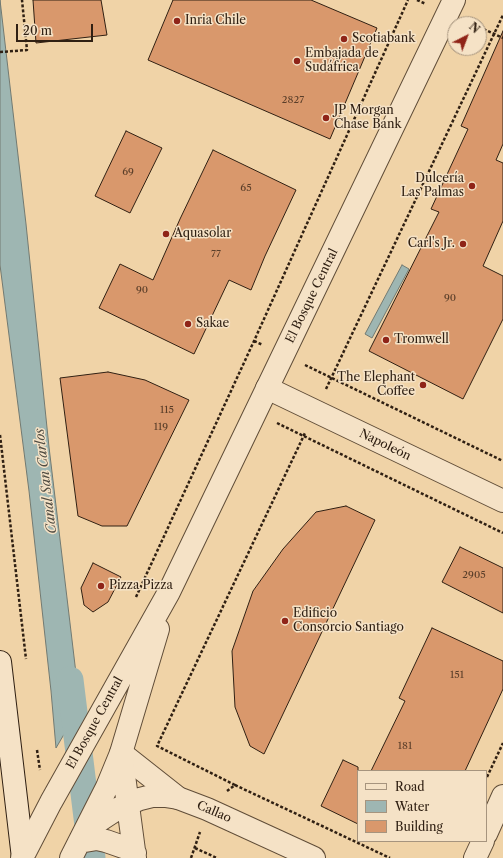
<!DOCTYPE html>
<html>
<head>
<meta charset="utf-8">
<style>
  body { margin:0 }
  #map { position:relative; width:503px; height:858px; overflow:hidden; background:#f0d3a7; font-family:"Libre Caslon Text",serif }
  canvas { display:block }
  .legend { position:absolute; left:357px; top:770px; width:130px; height:72px; box-sizing:border-box; background:#f5e2c6; border:1px solid #a6947e; margin:0; padding:5px 7px; list-style:none; font-size:12px; color:#302013 }
  .legend li { display:flex; align-items:center; gap:8px; height:20px }
  .legend b { width:20px; border:1px solid #a6947e }
  .north { position:absolute; left:447px; top:16px; width:40px; height:40px; box-sizing:border-box; background:#f5e2c6; border:1px solid #a6947e; border-radius:50%; rotate:42deg; font-size:11px; font-weight:700; line-height:16px; text-align:center; color:#302013 }
  .north::after { content:''; display:block; margin:auto; width:14px; height:18px; background:#8f2418; clip-path:polygon(50% 0,100% 100%,50% 72%,0 100%) }
  .scale { position:absolute; left:16px; top:24px; width:77px; height:18px; box-sizing:border-box; border:2px solid #302013; border-top:0; padding-left:5px; font-size:12px; line-height:14px; white-space:nowrap; color:#302013; -webkit-text-stroke:3px #f5e2c6; paint-order:stroke }
</style>
</head>
<body>
<div id="map">
<canvas width="503" height="858"></canvas>
<ul class="legend">
<li><b style="height:5px;background:#f5e2c6"></b>Road</li>
<li><b style="height:11px;background:#9eb6b2"></b>Water</li>
<li><b style="height:11px;background:#d9986c"></b>Building</li>
</ul>
<div class="north">N</div>
<div class="scale">20 m</div>
</div>
<script>
const ctx = document.querySelector('canvas').getContext('2d');
ctx.lineJoin = 'round';
function fillPath(path, color) { ctx.fillStyle = color; ctx.fill(path, 'evenodd'); }
const poly = rows => new Path2D(rows.map(r => 'M' + r).join(''));
function trace(path, color, width, dash) { ctx.strokeStyle = color; ctx.lineWidth = width; ctx.lineCap = dash ? 'butt' : 'round'; ctx.setLineDash(dash || []); ctx.stroke(path); }
function write(font, color, halo, rows, align = 'center') {
  ctx.font = font + ' "Libre Caslon Text",serif'; ctx.lineWidth = 3; ctx.setLineDash([]); ctx.textBaseline = 'middle'; ctx.strokeStyle = halo; ctx.fillStyle = color; for (const [text, x, y, turn = 0] of rows) {
    ctx.save(); ctx.translate(x, y); ctx.rotate((+turn || 0) * Math.PI / 180); ctx.textAlign = isNaN(turn) ? turn : align; if (halo) ctx.strokeText(text, 0, 0); ctx.fillText(text, 0, 0); ctx.restore();
  }
}
const water = poly([
  [0,0,26,224,49,447,80,707,56,748,51,691,29,491,0,265,0,0],
  [402,265,409,269,372,338,365,334,402,265]
]);
const canal = poly([
  [70,680,92,858]
]);
const building = poly([
  [33,0,101,0,107,35,36,43,33,0],
  [173,0,311,0,377,28,330,139,148,60,173,0],
  [503,31,503,144,496,160,503,163,503,221,483,266,503,276,503,319,463,399,369,351,439,212,431,209,468,129,461,126,503,31],
  [126,131,162,148,130,213,95,196,126,131],
  [213,150,296,190,265,256,251,290,229,280,194,354,99,308,120,264,153,280,180,219,213,150],
  [108,372,145,380,189,400,127,526,102,526,78,516,60,378,108,372],
  [346,506,375,520,264,754,250,746,235,707,232,651,253,591,283,549,316,512,346,506],
  [460,547,503,568,503,613,442,582,460,547],
  [93,563,121,577,108,602,93,612,84,605,81,588,93,563],
  [432,628,503,661,503,689,465,771,371,771,405,701,399,698,432,628],
  [343,760,358,767,358,824,321,806,343,760]
]);
const path = poly([
  [417,0,426,4],
  [479,27,503,38],
  [0,52,27,50,22,0],
  [254,341,263,345],
  [305,365,503,461],
  [326,389,503,15],
  [277,423,503,533],
  [0,435,26,659],
  [136,597,254,341,408,0],
  [37,750,40,770],
  [487,777,503,743],
  [235,785,390,858],
  [227,791,235,785,157,746,305,433],
  [195,848,217,858],
  [191,858,200,832]
]);
const minor = poly([
  [267,388,503,501],
  [121,753,178,798,207,809,314,858],
  [486,834,503,796],
  [475,858,483,841]
]);
const tertiary = poly([
  [121,753,135,858],
  [88,828,117,809,140,799,152,796,165,796,178,798],
  [79,842,97,839,106,841,126,848,135,853],
  [22,858,51,802,169,592,454,0],
  [71,858,107,787,121,753,158,629]
]);
const secondary = poly([
  [0,662,23,858]
]);
const markers = [
  [177,21,4,"#8f2418"],
  [344,39,4,"#8f2418"],
  [297,61,4,"#8f2418"],
  [326,118,4,"#8f2418"],
  [472,186,4,"#8f2418"],
  [166,234,4,"#8f2418"],
  [463,244,4,"#8f2418"],
  [188,324,4,"#8f2418"],
  [386,340,4,"#8f2418"],
  [423,385,4,"#8f2418"],
  [101,586,4,"#8f2418"],
  [285,621,4,"#8f2418"]
];
const numberNames = [
  ["2827",293,100],
  ["69",128,172],
  ["65",246,188],
  ["77",216,254],
  ["90",142,290],
  ["90",450,298],
  ["115",167,410],
  ["119",161,427],
  ["2905",474,575],
  ["151",457,675],
  ["181",405,746]
];
const poiNames = [
  ["Inria Chile",185,21],
  ["Scotiabank",352,39],
  ["Embajada de",305,54],
  ["Sudáfrica",305,68],
  ["JP Morgan",334,111],
  ["Chase Bank",334,125],
  ["Dulcería",464,179,"right"],
  ["Las Palmas",464,193,"right"],
  ["Aquasolar",174,234],
  ["Carl's Jr.",455,244,"right"],
  ["Sakae",196,324],
  ["Tromwell",394,340],
  ["The Elephant",415,378,"right"],
  ["Coffee",415,392,"right"],
  ["Pizza Pizza",109,586],
  ["Edificio",293,614],
  ["Consorcio Santiago",293,628]
];
const streetNames = [
  ["El Bosque Central",312,296,-64],
  ["Napoleón",385,445,26],
  ["El Bosque Central",95,723,-61],
  ["Callao",214,812,23]
];
const waterNames = [
  ["Canal San Carlos",46,481,-97]
];
fillPath(water, '#9eb6b2');
trace(water, '#727a72', 1);
trace(canal, '#9eb6b2', 27);
fillPath(building, '#d9986c');
trace(building, '#302013', 1);
trace(minor, '#604d38', 24);
trace(tertiary, '#604d38', 24);
trace(secondary, '#302013', 24);
trace(path, '#302013', 2.5, [3, 2]);
trace(minor, '#f5e2c6', 22);
trace(tertiary, '#f5e2c6', 22);
trace(secondary, '#f5e2c6', 22);
for (const [x, y, r, color] of markers) { const dot = new Path2D(); dot.arc(x, y, r, 0, 2 * Math.PI); ctx.fillStyle = color; ctx.fill(dot); trace(dot, '#f5e2c6', 1.5); }
write('10px', '#5a3e29', null, numberNames);
write('12px', '#302013', '#f5e2c6', poiNames, 'left');
write('12px', '#302013', '#f5e2c6', streetNames);
write('italic 13px', '#514d43', '#f5e2c6', waterNames);
</script>
</body>
</html>
